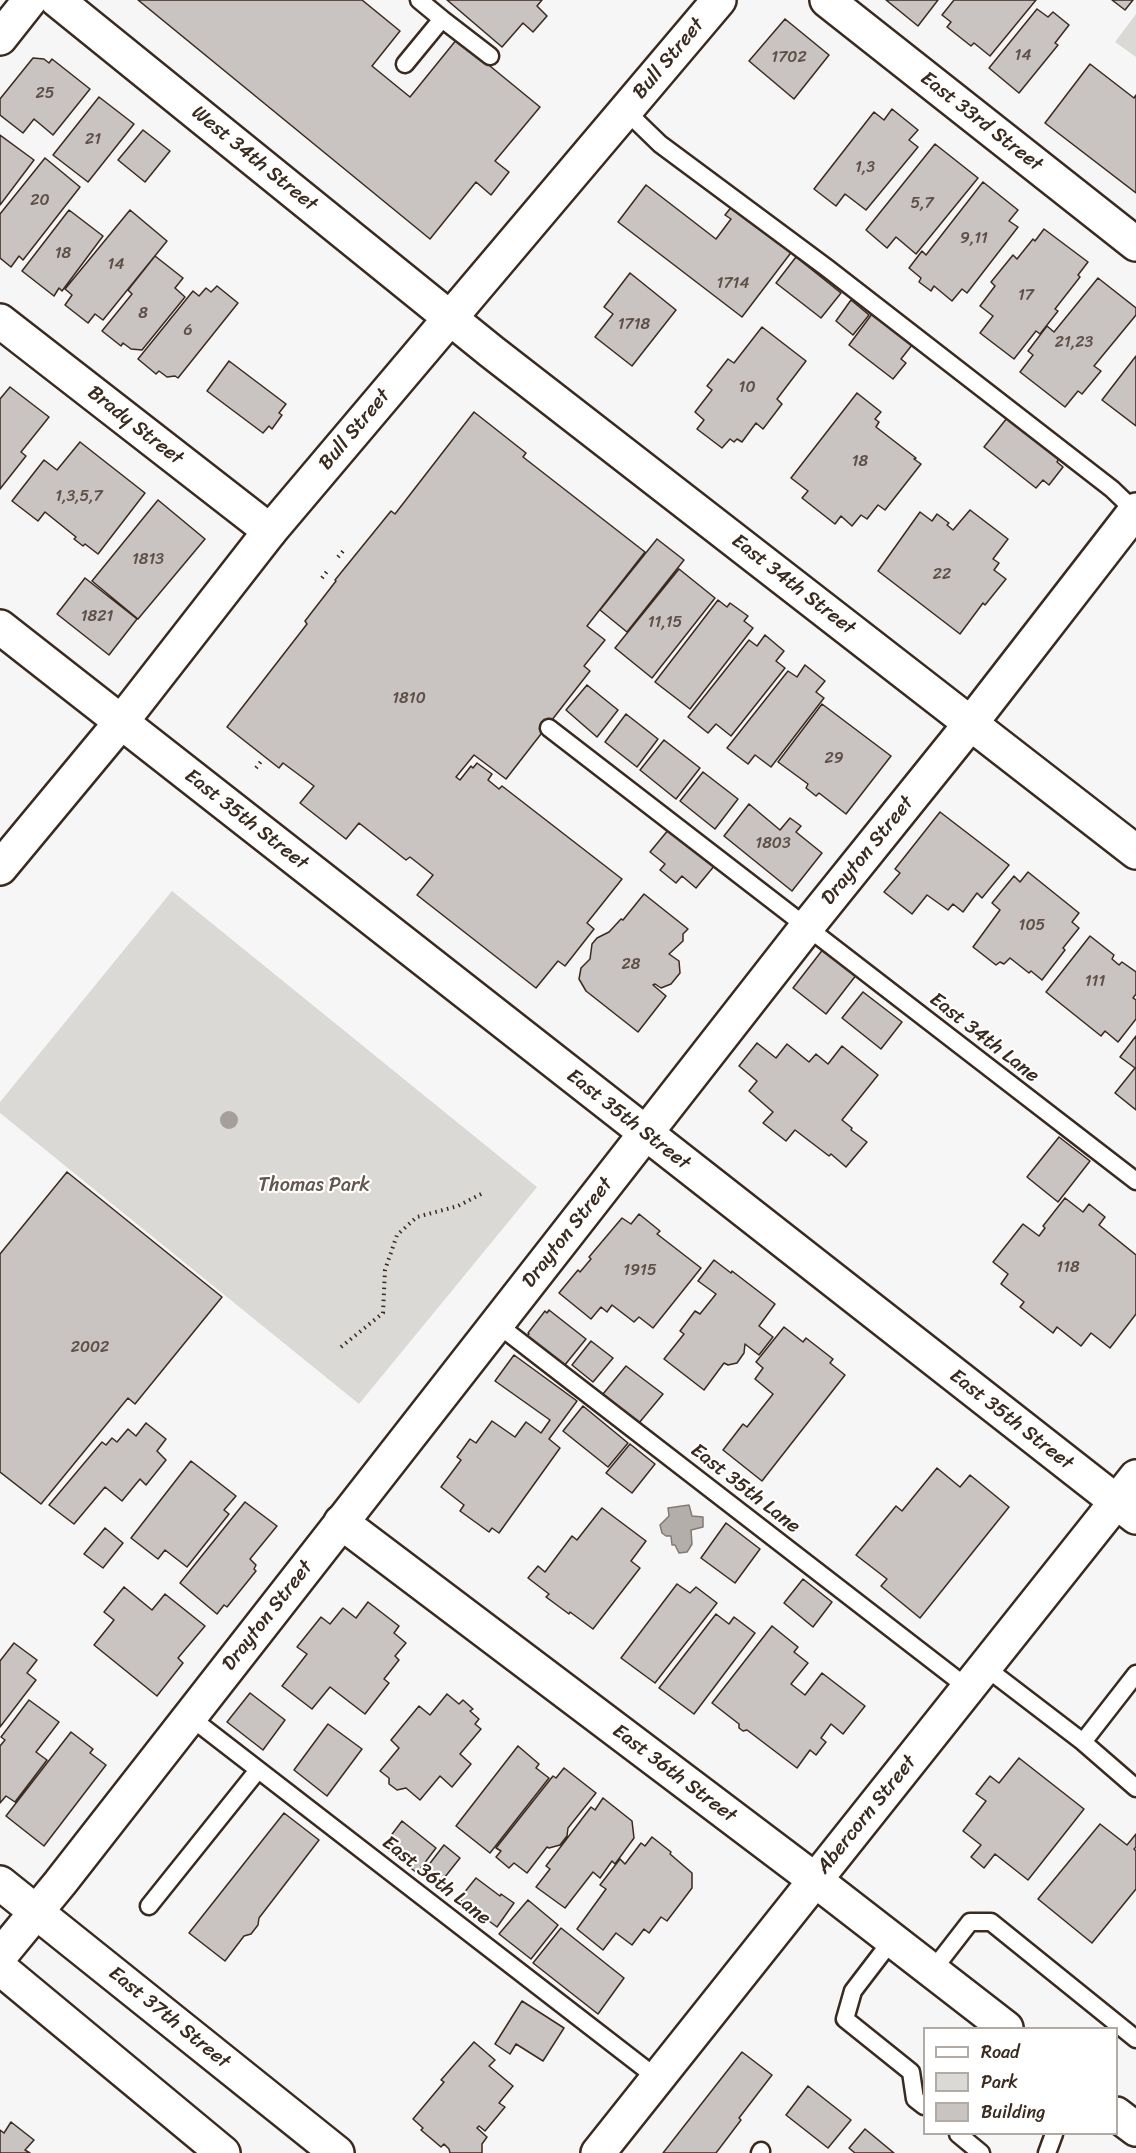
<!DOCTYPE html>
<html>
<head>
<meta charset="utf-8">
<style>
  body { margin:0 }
  #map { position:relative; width:1136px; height:2153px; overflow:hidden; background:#f7f6f6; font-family:Sriracha,sans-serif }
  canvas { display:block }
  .legend { position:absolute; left:923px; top:2027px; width:195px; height:108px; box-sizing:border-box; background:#fff; border:2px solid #b1aaa5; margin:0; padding:8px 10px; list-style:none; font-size:18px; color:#3b2a1e }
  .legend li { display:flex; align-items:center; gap:12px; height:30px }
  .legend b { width:30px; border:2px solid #b1aaa5 }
</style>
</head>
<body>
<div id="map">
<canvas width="1136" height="2153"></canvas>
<ul class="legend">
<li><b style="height:8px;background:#fff"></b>Road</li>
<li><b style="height:16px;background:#dbd9d6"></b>Park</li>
<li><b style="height:16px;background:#c9c3c1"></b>Building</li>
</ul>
</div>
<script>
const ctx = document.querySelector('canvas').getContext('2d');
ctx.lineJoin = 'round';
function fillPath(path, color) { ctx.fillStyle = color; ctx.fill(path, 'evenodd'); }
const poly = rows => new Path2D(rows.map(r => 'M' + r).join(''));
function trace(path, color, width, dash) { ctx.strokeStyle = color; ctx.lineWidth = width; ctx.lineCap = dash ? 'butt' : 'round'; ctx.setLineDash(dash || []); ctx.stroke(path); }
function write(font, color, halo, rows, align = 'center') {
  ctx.font = font + ' Sriracha,sans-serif'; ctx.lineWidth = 4.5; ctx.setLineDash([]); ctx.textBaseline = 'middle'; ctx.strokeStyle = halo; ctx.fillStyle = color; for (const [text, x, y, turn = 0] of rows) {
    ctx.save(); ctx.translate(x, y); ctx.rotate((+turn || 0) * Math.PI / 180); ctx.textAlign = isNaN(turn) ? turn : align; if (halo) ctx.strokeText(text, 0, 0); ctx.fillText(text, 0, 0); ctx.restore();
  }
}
const green = poly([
  [1136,14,1136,57,1115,42],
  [172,891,537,1187,359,1404,0,1113,0,1102]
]);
const water = poly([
  [689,1505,692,1516,703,1517,703,1527,691,1530,692,1544,689,1549,687,1552,679,1553,675,1545,672,1545,671,1536,666,1536,662,1533,660,1525,669,1516,668,1508,689,1505]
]);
const building = poly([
  [138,0,362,0,400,31,372,66,410,97,457,39,540,107,495,161,509,172,491,195,476,182,430,239,138,0],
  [447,0,542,0,537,6,547,16,533,32,523,23,502,47,447,0],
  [886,0,938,0,918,26,886,0],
  [954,0,1036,0,990,56,974,43,971,46,947,27,951,22,942,15,954,0],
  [1112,0,1133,0,1125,10,1112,0],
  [1037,9,1048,17,1053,12,1069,25,1055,43,1058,45,1019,93,989,68,1037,9],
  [785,19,829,55,794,99,749,61,785,19],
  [33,58,44,59,49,63,52,59,90,89,53,135,34,119,23,133,0,115,0,99,33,58],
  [1090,64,1134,98,1136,95,1136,193,1045,123,1090,64],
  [99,97,134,124,88,182,53,155,99,97],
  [892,109,918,130,909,140,918,147,866,210,845,194,836,206,814,189,874,112,884,120,892,109],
  [143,130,170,151,145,182,118,160,143,130],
  [0,135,34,160,0,205,0,135],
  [935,144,978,178,916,254,896,237,887,248,866,230,935,144],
  [45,158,80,187,23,260,19,256,11,267,0,258,0,214,45,158],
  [983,182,1018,210,1009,221,1018,227,967,293,962,289,952,301,934,286,931,291,919,282,921,278,909,268,922,251,926,255,983,182],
  [646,185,716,239,731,219,725,215,733,205,793,250,742,317,618,222,646,185],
  [69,210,103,236,62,291,59,288,54,296,22,271,69,210],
  [130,210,167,241,103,320,95,314,88,323,65,305,72,295,65,289,130,210],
  [1044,229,1088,262,1078,275,1080,277,1055,309,1058,311,1040,334,1036,331,1014,359,980,333,993,316,980,306,995,286,991,282,1013,255,1017,259,1033,239,1035,241,1044,229],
  [155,256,183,278,175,288,185,297,142,350,131,349,123,343,121,346,102,331,132,294,128,290,155,256],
  [796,257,841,293,821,318,776,283,796,257],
  [630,273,676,310,632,366,595,337,613,314,604,307,630,273],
  [1098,278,1136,308,1136,315,1094,366,1101,371,1082,394,1078,391,1065,407,1020,372,1033,355,1028,351,1047,326,1054,332,1098,278],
  [217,286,238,303,178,378,175,376,167,377,159,371,156,374,138,359,193,291,199,296,206,288,211,292,217,286],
  [851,300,869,315,853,335,836,321,851,300],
  [872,314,912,345,901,359,906,363,893,379,849,345,872,314],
  [762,327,806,361,777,399,782,404,763,429,756,423,742,442,737,439,734,442,730,439,722,448,697,429,704,420,695,412,712,390,707,386,728,359,734,363,762,327],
  [1136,356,1136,426,1102,400,1136,356],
  [229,361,286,404,279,413,282,415,272,429,269,426,263,433,207,391,229,361],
  [10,387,49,417,21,452,26,456,0,489,0,399,10,387],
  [857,393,881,412,875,419,879,422,876,427,916,458,914,459,921,464,885,510,878,505,867,519,861,515,852,526,841,516,835,524,802,498,808,491,791,478,857,393],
  [474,412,526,453,523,457,645,552,587,626,605,640,584,666,590,671,506,779,474,755,456,777,460,780,471,766,473,768,477,763,492,774,488,780,499,789,502,786,622,879,587,923,594,929,565,966,558,961,536,988,417,895,433,875,410,857,406,860,359,823,346,839,300,803,314,786,283,763,279,768,227,727,307,624,305,621,336,581,335,580,391,511,395,514,474,412],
  [1007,418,1059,459,1057,462,1063,467,1049,485,1043,480,1036,488,984,447,1007,418],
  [80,442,145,493,98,554,85,544,83,546,74,539,76,537,45,512,38,521,12,501,44,460,57,470,80,442],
  [158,500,205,539,138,619,92,581,158,500],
  [970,510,1008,539,993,559,999,563,994,570,1006,579,985,605,983,603,960,634,878,571,920,512,932,521,937,514,949,523,947,525,953,530,970,510],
  [657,539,684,560,627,632,600,610,657,539],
  [679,569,715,598,652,678,615,648,679,569],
  [85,578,137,619,109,655,57,614,85,578],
  [718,600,727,607,730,603,748,616,744,621,753,628,690,709,655,682,718,600],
  [765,635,784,651,776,661,785,668,731,736,716,724,708,733,688,717,749,640,757,646,765,635],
  [805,665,825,681,816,692,824,698,771,767,755,755,748,764,727,748,788,671,797,677,805,665],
  [587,685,618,710,597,737,566,710,587,685],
  [822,704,891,756,846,814,819,793,816,796,806,788,808,784,778,762,822,704],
  [626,714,658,739,637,767,605,742,626,714],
  [664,740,700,768,676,799,640,770,664,740],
  [703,772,738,799,715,829,680,801,703,772],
  [749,804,780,830,790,818,801,826,796,832,822,853,792,891,724,836,749,804],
  [940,812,1009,865,982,898,977,893,963,912,953,904,948,910,927,895,912,914,884,892,900,873,895,869,940,812],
  [669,829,715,865,696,888,682,876,676,883,660,870,665,864,650,852,669,829],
  [1028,872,1079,913,1072,922,1079,928,1063,948,1065,950,1042,980,1031,971,1029,973,1010,958,1004,964,1000,962,996,965,973,947,1000,910,992,903,1014,876,1020,882,1028,872],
  [644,894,688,929,683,934,683,941,669,954,679,961,680,973,671,984,661,988,655,984,653,985,666,996,638,1032,586,991,579,979,581,968,590,959,592,944,597,938,609,932,621,919,623,920,644,894],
  [1090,936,1114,955,1112,959,1119,965,1122,962,1136,972,1136,994,1133,998,1136,1000,1136,1019,1118,1042,1105,1031,1101,1036,1046,992,1090,936],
  [824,948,857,974,826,1014,793,988,824,948],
  [863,992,902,1022,881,1049,842,1018,863,992],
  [1136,1036,1136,1110,1115,1093,1135,1068,1120,1057,1136,1036],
  [757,1043,776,1058,787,1044,809,1062,816,1054,828,1064,842,1046,878,1075,842,1120,852,1128,851,1130,867,1142,846,1167,831,1154,829,1156,795,1130,786,1141,763,1123,773,1112,749,1091,757,1081,739,1066,757,1043],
  [1059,1137,1090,1161,1058,1202,1027,1177,1059,1137],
  [67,1172,222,1297,135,1404,128,1398,41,1504,0,1472,0,1254,67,1172],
  [1065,1198,1083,1212,1089,1204,1105,1217,1099,1225,1136,1255,1136,1314,1110,1348,1091,1333,1081,1346,1057,1327,1053,1333,1020,1307,1024,1302,1001,1284,1008,1274,993,1262,1023,1224,1039,1236,1045,1228,1043,1226,1065,1198],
  [639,1214,660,1231,657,1234,701,1268,653,1328,639,1317,634,1322,612,1305,607,1312,601,1307,591,1319,559,1293,578,1270,580,1272,591,1259,589,1257,622,1218,631,1224,639,1214],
  [714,1260,731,1273,732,1271,775,1304,759,1326,773,1337,759,1355,745,1344,744,1353,737,1363,728,1365,724,1363,704,1390,664,1359,684,1334,680,1331,695,1311,700,1314,716,1294,698,1281,714,1260],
  [549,1310,586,1339,564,1366,527,1336,529,1334,528,1333,545,1311,547,1313,549,1310],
  [784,1327,803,1342,806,1338,833,1359,830,1363,845,1375,762,1481,723,1450,743,1424,747,1427,773,1394,755,1379,763,1368,756,1362,784,1327],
  [591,1341,613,1358,593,1382,572,1365,591,1341],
  [514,1355,577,1401,549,1439,560,1448,499,1533,492,1528,489,1532,460,1511,464,1505,441,1487,461,1460,457,1457,470,1439,476,1443,492,1421,515,1437,526,1422,541,1433,550,1420,495,1381,514,1355],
  [626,1366,663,1394,639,1423,603,1394,626,1366],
  [583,1406,628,1443,608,1467,563,1431,583,1406],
  [146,1423,166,1439,157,1451,166,1460,146,1485,140,1479,122,1501,105,1487,74,1524,49,1505,102,1442,106,1445,112,1438,117,1442,128,1429,136,1436,146,1423],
  [630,1444,655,1464,632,1493,606,1473,630,1444],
  [191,1461,236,1496,224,1510,229,1514,187,1567,165,1550,158,1559,131,1538,191,1461],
  [937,1468,960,1487,970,1475,1009,1507,920,1618,881,1586,887,1579,856,1555,896,1506,902,1511,937,1468],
  [245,1502,277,1526,250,1559,256,1565,254,1569,256,1571,227,1607,224,1605,217,1614,180,1583,245,1502],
  [602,1508,646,1541,631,1561,640,1568,593,1629,570,1612,569,1614,546,1597,549,1594,528,1578,538,1566,545,1572,572,1536,577,1540,602,1508],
  [726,1523,760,1549,735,1583,701,1558,726,1523],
  [105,1528,123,1543,103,1568,84,1554,105,1528],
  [803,1579,832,1602,813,1627,784,1603,803,1579],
  [677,1584,690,1593,696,1587,717,1603,655,1683,621,1658,677,1584],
  [124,1587,152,1610,165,1594,205,1626,178,1658,183,1663,157,1696,94,1645,114,1620,104,1612,124,1587],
  [368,1602,399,1626,394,1633,406,1643,395,1656,399,1660,384,1679,389,1683,365,1714,330,1687,312,1709,282,1686,307,1654,297,1647,321,1617,330,1624,343,1608,356,1618,368,1602],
  [716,1614,729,1624,734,1617,755,1633,694,1714,659,1688,716,1614],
  [772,1626,798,1647,794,1652,808,1663,791,1684,805,1695,822,1673,865,1706,843,1734,831,1724,821,1738,826,1742,816,1755,810,1750,797,1768,747,1730,743,1731,739,1728,739,1724,712,1703,772,1626],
  [14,1643,37,1660,27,1673,36,1680,0,1727,0,1661,14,1643],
  [250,1693,285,1720,263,1750,227,1722,250,1693],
  [447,1694,459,1704,463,1700,473,1709,470,1711,479,1719,475,1724,481,1729,460,1754,471,1764,452,1787,440,1776,420,1800,406,1788,397,1790,389,1784,389,1778,380,1771,399,1748,391,1740,419,1706,430,1715,447,1694],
  [29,1700,59,1722,36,1752,47,1760,15,1802,6,1796,0,1803,0,1746,5,1740,1,1737,29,1700],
  [328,1724,362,1749,327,1796,294,1770,328,1724],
  [71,1732,93,1749,90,1753,106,1765,44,1846,6,1816,71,1732],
  [518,1746,539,1764,536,1768,549,1778,490,1853,456,1826,518,1746],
  [1019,1758,1084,1809,1028,1880,995,1854,984,1868,971,1857,981,1845,963,1831,986,1801,976,1794,990,1776,999,1783,1019,1758],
  [564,1768,596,1793,568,1828,567,1836,560,1845,549,1848,547,1847,527,1873,514,1863,509,1868,496,1857,501,1851,496,1848,553,1776,556,1778,564,1768],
  [603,1798,632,1821,634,1838,615,1864,612,1861,600,1878,593,1872,565,1908,536,1887,550,1869,546,1866,591,1807,595,1810,603,1798],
  [284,1813,319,1840,259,1918,258,1925,251,1934,244,1936,225,1961,189,1933,284,1813],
  [402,1821,436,1848,417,1873,383,1846,402,1821],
  [1100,1824,1127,1845,1136,1834,1136,1847,1134,1849,1136,1851,1136,1889,1092,1943,1038,1899,1100,1824],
  [652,1837,671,1852,670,1854,692,1873,692,1888,667,1921,661,1917,649,1933,644,1929,632,1945,616,1933,603,1950,577,1929,606,1889,600,1885,620,1859,625,1864,641,1843,645,1846,652,1837],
  [444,1845,460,1858,437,1887,421,1875,444,1845],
  [476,1878,500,1896,501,1894,514,1903,497,1927,459,1899,476,1878],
  [528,1900,558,1925,531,1959,499,1934,528,1900],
  [561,1928,624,1978,598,2014,533,1963,561,1928],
  [522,2001,564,2028,543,2061,516,2044,510,2054,495,2044,522,2001],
  [474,2042,495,2060,489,2066,513,2086,499,2103,505,2107,485,2131,479,2126,477,2128,487,2137,482,2144,482,2153,450,2153,449,2149,444,2144,441,2147,421,2130,423,2128,413,2119,444,2082,441,2080,474,2042],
  [742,2052,772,2075,739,2118,741,2120,716,2153,663,2153,742,2052],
  [808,2086,851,2120,828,2148,786,2115,808,2086],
  [11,2122,34,2140,25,2150,30,2153,0,2153,0,2130,4,2133,11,2122],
  [865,2129,894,2153,855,2153,849,2148,865,2129]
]);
const path = poly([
  [338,557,344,550],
  [322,578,328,570],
  [256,768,262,760],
  [341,1347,383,1313,385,1270,397,1235,417,1217,458,1206,485,1192]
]);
const service = poly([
  [442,19,490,56],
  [405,64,442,19,419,0],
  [626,111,660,144,827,268,1112,489,1136,512],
  [549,728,1136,1181],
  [497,1324,968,1688],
  [985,1667,1083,1742,1136,1788],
  [190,1717,657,2078],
  [1083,1742,1136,1674],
  [149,1906,258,1770],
  [892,1940,853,1991,845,2019,911,2072,915,2099,924,2106],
  [932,1971,970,1922,991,1922,1136,2039],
  [958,2134,981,2153],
  [760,2153,761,2151],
  [1047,2153,1054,2134]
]);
const minor = poly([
  [57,0,492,352,1136,852],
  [827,0,1136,244],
  [0,321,270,531],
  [0,627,1136,1517],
  [341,1522,815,1880,1006,2028],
  [1116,2114,1136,2129]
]);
const tertiary = poly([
  [0,868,122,721,270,531,719,0]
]);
const secondary = poly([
  [0,38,30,0],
  [0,1956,60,1883,806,928,971,723,1136,510],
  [598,2153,1136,1477]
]);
const primary = poly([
  [0,1883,337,2153],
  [0,1968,223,2153]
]);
const trees = [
  [229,1120]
];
const numberNames = [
  ["14",1023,56],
  ["1702",789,58],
  ["25",45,94],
  ["21",93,140],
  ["1,3",865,168],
  ["20",40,201],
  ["5,7",922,204],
  ["9,11",974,239],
  ["18",63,254],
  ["14",116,265],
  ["1714",733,284],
  ["17",1026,296],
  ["8",143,314],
  ["1718",634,325],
  ["6",188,331],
  ["21,23",1074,343],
  ["10",747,388],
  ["18",860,462],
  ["1,3,5,7",79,497],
  ["1813",148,560],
  ["22",942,575],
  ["1821",97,617],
  ["11,15",665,623],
  ["1810",409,699],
  ["29",834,759],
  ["1803",773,844],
  ["105",1032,926],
  ["28",631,965],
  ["111",1095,982],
  ["118",1068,1268],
  ["1915",640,1271],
  ["2002",90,1348]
];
const streetNames = [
  ["Bull Street",669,59,-50],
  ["East 33rd Street",981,122,38],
  ["West 34th Street",254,159,39],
  ["Brady Street",135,426,38],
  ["Bull Street",355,430,-50],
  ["East 34th Street",793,585,38],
  ["East 35th Street",246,820,38],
  ["Drayton Street",868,851,-51],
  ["East 34th Lane",984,1038,38],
  ["East 35th Street",628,1120,38],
  ["Drayton Street",568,1233,-52],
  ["East 35th Street",1011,1420,38],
  ["East 35th Lane",745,1489,38],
  ["Drayton Street",268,1616,-52],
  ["East 36th Street",674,1774,37],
  ["Abercorn Street",867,1815,-51],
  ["East 36th Lane",436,1881,38],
  ["East 37th Street",169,2018,39]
];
const parkNames = [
  ["Thomas Park",314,1186]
];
fillPath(green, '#dbd9d6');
fillPath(water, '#b4aeaa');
trace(water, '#847972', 1.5);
fillPath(building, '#c9c3c1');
trace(building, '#3b2a1e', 1.5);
trace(service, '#3b2a1e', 21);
trace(minor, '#3b2a1e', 38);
trace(tertiary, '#3b2a1e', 38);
trace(secondary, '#3b2a1e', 38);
trace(primary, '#3b2a1e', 38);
trace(path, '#3b2a1e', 4, [1.5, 4.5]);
trace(service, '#fff', 16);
trace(minor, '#fff', 33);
trace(tertiary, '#fff', 33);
trace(secondary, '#fff', 33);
trace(primary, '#fff', 33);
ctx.fillStyle = '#a69e98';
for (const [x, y] of trees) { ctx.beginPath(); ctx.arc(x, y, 9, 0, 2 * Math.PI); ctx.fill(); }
write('16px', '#5e5047', null, numberNames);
write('20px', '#3b2a1e', '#fff', streetNames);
write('20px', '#63564c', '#fff', parkNames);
</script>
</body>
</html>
